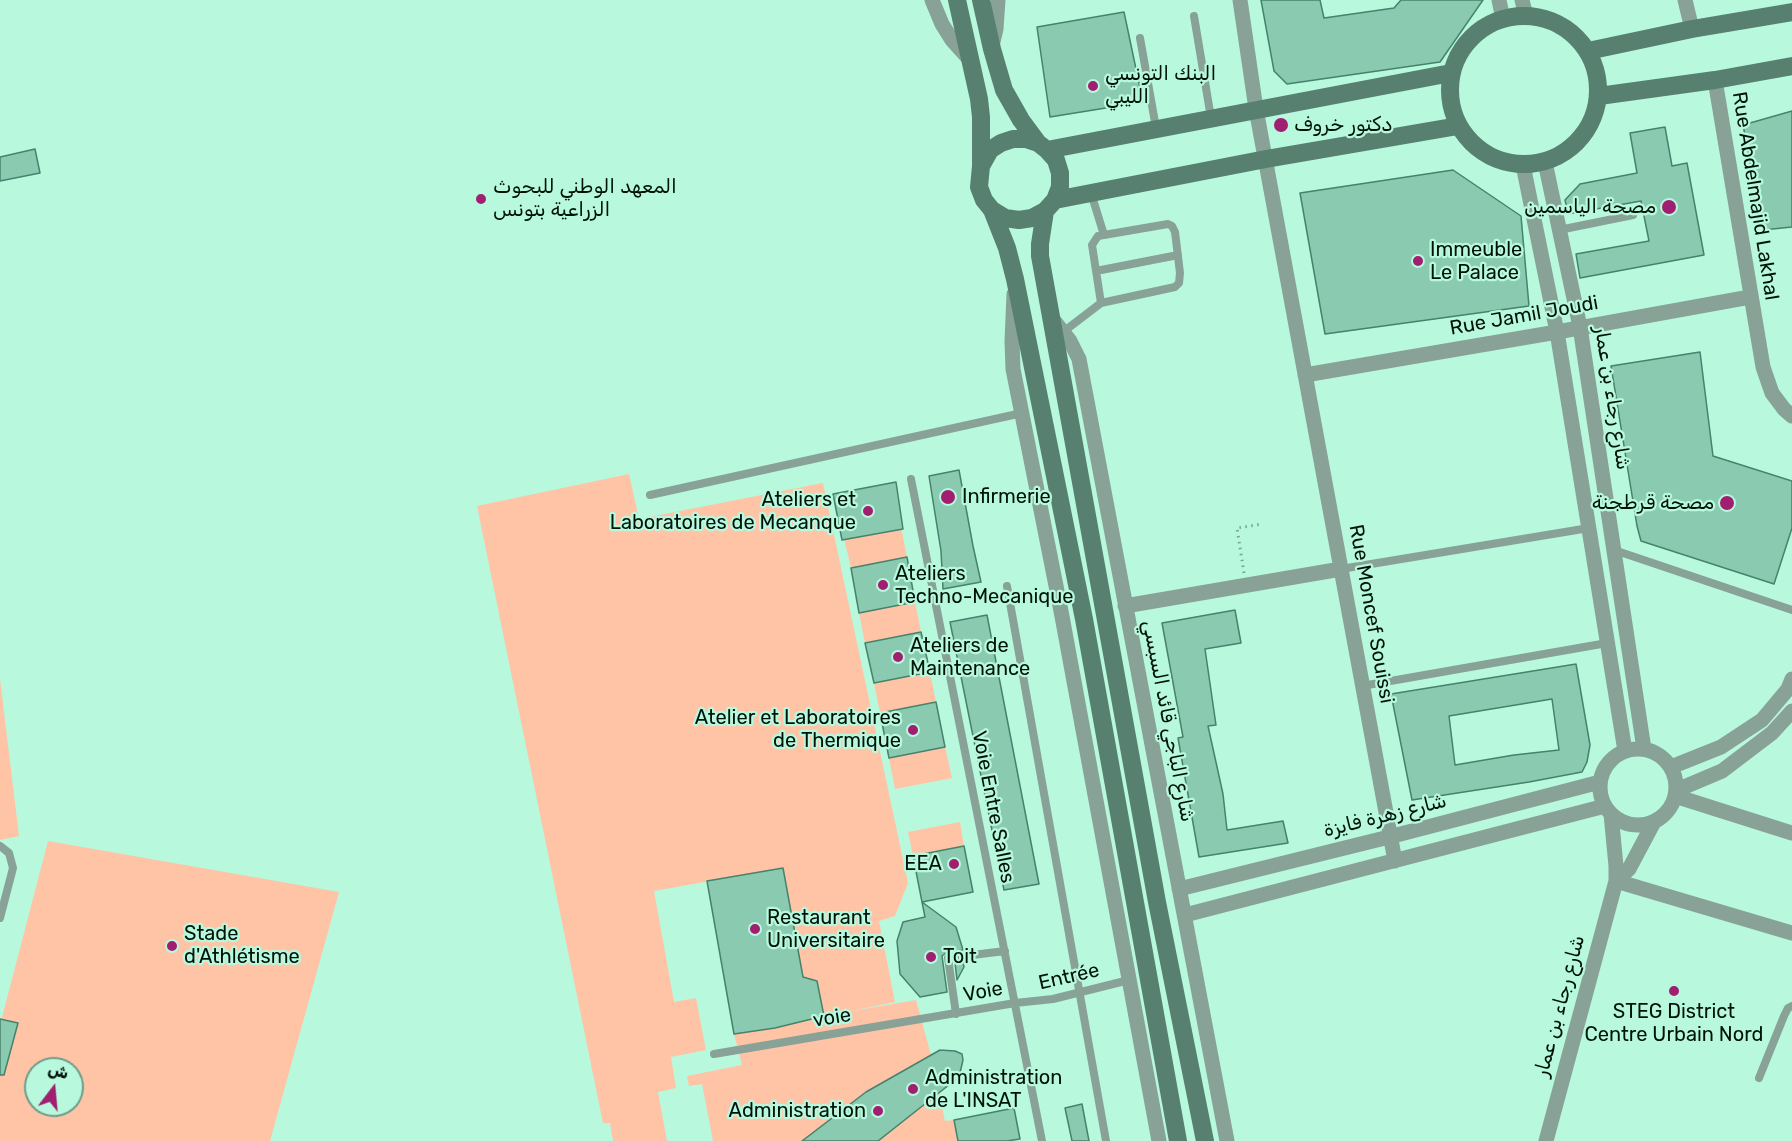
<!DOCTYPE html>
<html>
<head>
<meta charset="utf-8">
<style>
  body { margin:0 }
  #map { position:relative; width:1792px; height:1141px; overflow:hidden; background:#b8f9de; font-family:Rubik,Cairo,sans-serif }
  canvas { display:block }
  .north { position:absolute; left:24px; top:1057px; width:60px; height:60px; box-sizing:border-box; background:#b8f9de; border:2px solid #6e9d8a; border-radius:50%; rotate:16deg; font-size:16px; font-weight:700; line-height:24px; text-align:center; color:#00130b }
  .north::after { content:''; display:block; margin:auto; width:21px; height:27px; background:#a01f71; clip-path:polygon(50% 0,100% 100%,50% 72%,0 100%) }
</style>
</head>
<body>
<div id="map">
<canvas width="1792" height="1141"></canvas>
<div class="north">ش</div>
</div>
<script>
const ctx = document.querySelector('canvas').getContext('2d');
ctx.lineJoin = 'round';
function fillPath(path, color) { ctx.fillStyle = color; ctx.fill(path, 'evenodd'); }
const poly = rows => new Path2D(rows.map(r => 'M' + r).join(''));
function trace(path, color, width, dash) { ctx.strokeStyle = color; ctx.lineWidth = width; ctx.lineCap = dash ? 'butt' : 'round'; ctx.setLineDash(dash || []); ctx.stroke(path); }
function write(font, color, halo, rows, align = 'center') {
  ctx.font = font + ' Rubik,Cairo,sans-serif'; ctx.lineWidth = 4.5; ctx.setLineDash([]); ctx.textBaseline = 'middle'; ctx.strokeStyle = halo; ctx.fillStyle = color; for (const [text, x, y, turn = 0] of rows) {
    ctx.save(); ctx.translate(x, y); ctx.rotate((+turn || 0) * Math.PI / 180); ctx.textAlign = isNaN(turn) ? turn : align; if (halo) ctx.strokeText(text, 0, 0); ctx.fillText(text, 0, 0); ctx.restore();
  }
}
const green = poly([
  [629,474,639,519,823,483,908,883,895,916,879,921,895,1002,846,1012,916,1000,931,1055,866,1092,802,1141,713,1141,702,1084,689,1086,687,1076,742,1065,734,1034,824,1017,817,982,803,977,783,868,654,891,674,1002,696,998,706,1050,671,1057,676,1088,658,1092,667,1141,613,1141,610,1123,603,1123,477,506],
  [901,527,907,557,851,568,844,538],
  [915,602,921,632,865,643,859,613],
  [930,672,936,702,880,713,874,683],
  [0,679,19,836,0,840],
  [945,747,952,778,895,789,889,758],
  [960,822,964,846,913,856,908,832],
  [48,841,339,892,270,1141,0,1141,0,1025],
  [36,1069,72,1069,72,1105,36,1105],
  [939,1093,945,1121,954,1120,958,1141,878,1141]
]);
const building = poly([
  [1261,0,1320,0,1324,18,1394,8,1401,0,1483,0,1440,62,1287,84,1274,71,1261,0],
  [1124,12,1143,102,1050,117,1037,27,1124,12],
  [1792,111,1792,227,1763,230,1743,125,1792,111],
  [1665,127,1672,166,1687,163,1704,255,1580,278,1576,254,1649,241,1641,201,1568,214,1565,200,1580,184,1637,173,1630,133,1665,127],
  [35,149,40,173,0,181,0,157,35,149],
  [1453,170,1521,216,1529,306,1325,334,1300,193,1453,170],
  [1700,352,1713,456,1792,481,1792,528,1774,584,1641,541,1637,526,1611,366,1700,352],
  [959,470,973,546,981,582,943,589,941,551,929,476,959,470],
  [896,482,903,529,842,540,833,494,896,482],
  [907,557,915,602,859,613,851,568,907,557],
  [1235,610,1241,643,1205,649,1216,725,1208,726,1223,794,1227,830,1283,821,1288,843,1199,857,1178,738,1183,737,1162,623,1235,610],
  [987,615,1039,884,1004,890,950,622,987,615],
  [921,632,930,672,874,683,865,643,921,632],
  [1576,664,1590,745,1587,762,1582,772,1529,782,1412,800,1391,694,1576,664],
  [1552,699,1559,750,1514,755,1455,765,1449,716,1552,699],
  [936,702,945,747,889,758,880,713,936,702],
  [964,846,973,892,922,902,913,856,964,846],
  [783,868,803,977,817,981,824,1016,775,1028,734,1034,707,881,783,868],
  [922,902,956,927,963,950,947,952,942,956,947,992,920,997,900,974,897,941,903,922,925,917,922,902],
  [963,962,964,967,957,980,955,963,963,962],
  [0,1019,18,1023,4,1075,0,1075,0,1019],
  [940,1050,955,1051,962,1054,963,1060,959,1077,878,1141,802,1141,866,1092,940,1050],
  [1082,1104,1089,1141,1072,1141,1065,1108,1082,1104],
  [1014,1108,1020,1139,1007,1141,958,1141,954,1120,1014,1108]
]);
const path = poly([
  [1244,573,1237,528,1262,524]
]);
const lane = poly([
  [1194,16,1211,118],
  [1140,38,1156,128],
  [1091,193,1104,235],
  [1559,230,1633,215],
  [1096,271,1178,255],
  [1063,332,1101,303,1175,287,1179,283,1180,273,1175,232,1172,226,1168,224,1098,236,1092,245,1101,303],
  [911,479,1042,1141],
  [650,495,1022,413],
  [1614,550,1792,610],
  [1341,569,1589,528],
  [1007,586,1106,1141],
  [1362,686,1607,643],
  [0,846,9,853,13,868,0,918],
  [956,1014,948,958,1005,951],
  [714,1054,1015,1003,1053,999,1129,980],
  [1759,1078,1784,1016,1788,1008,1792,1006]
]);
const street = poly([
  [932,0,942,24,952,40,970,60],
  [1240,0,1256,109,1395,861],
  [1499,0,1503,19],
  [1522,0,1526,16],
  [1685,0,1692,29],
  [992,46,996,29,998,0],
  [1715,80,1763,367,1772,393,1784,409,1792,416],
  [1545,162,1580,327,1644,749],
  [1523,165,1557,332,1625,751],
  [1014,294,1012,341,1013,369,1061,611,1159,1141],
  [1051,317,1070,341,1079,359,1227,1141],
  [1305,375,1557,332,1750,297],
  [1125,606,1341,569],
  '1600 787a38 38 0 1 1 76 0a38 38 0 1 1-76 0Z',
  [1671,767,1721,747,1762,720,1788,689,1792,679],
  [1677,790,1722,771,1772,733,1792,711],
  [1675,796,1792,833],
  [1616,881,1792,933],
  [1616,881,1629,869,1654,822],
  [1179,889,1389,837,1600,782],
  [1185,915,1605,806],
  [1546,1141,1616,881,1616,866,1611,814]
]);
const secondary = poly([
  [957,0,979,99,981,117,981,166],
  [981,0,992,49,1004,90,1021,120,1038,143],
  '1450 90a74 74 0 1 1 148 0a74 74 0 1 1-148 0Z',
  [1588,51,1692,29,1792,12],
  [1599,96,1715,80,1792,66],
  [1047,150,1451,73],
  [1055,200,1266,159,1458,126],
  [992,210,1007,248,1015,279,1084,619,1178,1141],
  [1045,211,1032,218,1019,220,1005,218,992,210,984,200,979,187,981,166,990,150,1001,143,1013,139,1026,139,1038,143,1047,150,1056,160,1060,173,1060,187,1055,200,1045,211,1040,244,1040,256,1157,902,1205,1141]
]);
const markers = [
  [1093,86,6,"#a01f71"],
  [1281,125,8,"#a01f71"],
  [481,199,6,"#a01f71"],
  [1669,207,8,"#a01f71"],
  [1418,261,6,"#a01f71"],
  [948,497,8,"#a01f71"],
  [1727,503,8,"#a01f71"],
  [868,511,6,"#a01f71"],
  [883,585,6,"#a01f71"],
  [898,657,6,"#a01f71"],
  [913,730,6,"#a01f71"],
  [954,864,6,"#a01f71"],
  [755,929,6,"#a01f71"],
  [172,946,6,"#a01f71"],
  [931,957,6,"#a01f71"],
  [1674,991,6,"#a01f71"],
  [913,1089,6,"#a01f71"],
  [878,1111,6,"#a01f71"]
];
const poiNames = [
  ["البنك التونسي",1105,74],
  ["الليبي",1105,97],
  ["دكتور خروف",1294,125],
  ["المعهد الوطني للبحوث",493,187],
  ["الزراعية بتونس",493,210],
  ["مصحة الياسمين",1656,207,"right"],
  ["Immeuble",1430,250],
  ["Le Palace",1430,273],
  ["Infirmerie",962,497],
  ["Ateliers et",856,500,"right"],
  ["Laboratoires de Mecanque",856,523,"right"],
  ["مصحة قرطجنة",1714,503,"right"],
  ["Ateliers",895,574],
  ["Techno-Mecanique",895,597],
  ["Ateliers de",910,646],
  ["Maintenance",910,669],
  ["Atelier et Laboratoires",901,718,"right"],
  ["de Thermique",901,741,"right"],
  ["EEA",942,864,"right"],
  ["Restaurant",767,918],
  ["Universitaire",767,941],
  ["Stade",184,934],
  ["d'Athlétisme",184,957],
  ["Toit",943,957],
  ["STEG District",1674,1012,"center"],
  ["Centre Urbain Nord",1674,1035,"center"],
  ["Administration",925,1078],
  ["de L'INSAT",925,1101],
  ["Administration",866,1111,"right"]
];
const streetNames = [
  ["Rue Abdelmajid Lakhal",1755,196,81],
  ["Rue Jamil Joudi",1524,316,-10],
  ["شارع رجاء بن عمار",1612,398,81],
  ["Rue Moncef Souissi",1371,614,80],
  ["شارع الباجي قائد السبسي",1168,721,79],
  ["Voie Entre Salles",993,807,79],
  ["شارع زهرة فايزة",1385,816,-14],
  ["Entrée",1069,977,-13],
  ["Voie",983,992,-10],
  ["شارع رجاء بن عمار",1560,1006,-75],
  ["voie",832,1018,-9]
];
fillPath(green, '#ffc3a6');
fillPath(building, '#8acab0');
trace(building, '#45836c', 1.5);
trace(path, '#75a591', 3, [1.5, 4.5]);
trace(lane, '#88a297', 8);
trace(street, '#88a297', 15);
trace(secondary, '#588070', 18);
for (const [x, y, r, color] of markers) { const dot = new Path2D(); dot.arc(x, y, r, 0, 2 * Math.PI); ctx.fillStyle = color; ctx.fill(dot); trace(dot, '#b8f9de', 2); }
write('20px', '#00130b', '#b8f9de', poiNames, 'left');
write('20px', '#00130b', '#b8f9de', streetNames);
</script>
</body>
</html>
